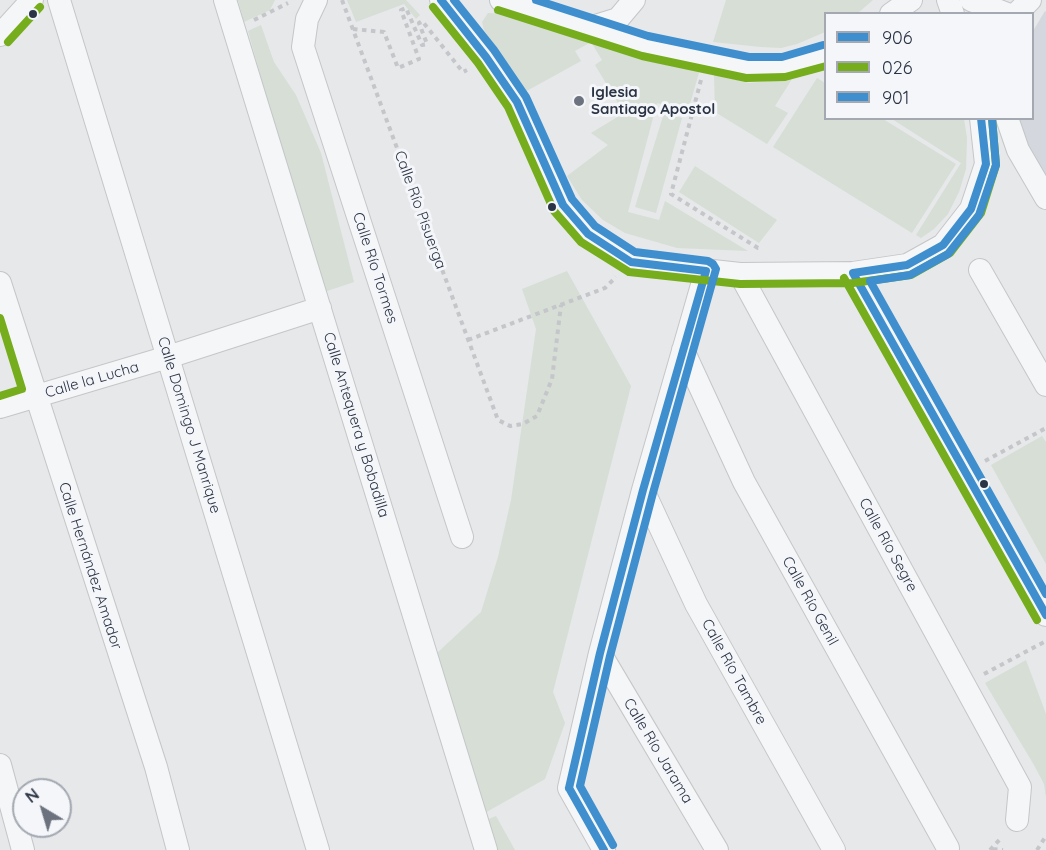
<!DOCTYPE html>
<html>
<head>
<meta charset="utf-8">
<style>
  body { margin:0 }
  #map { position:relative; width:1046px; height:850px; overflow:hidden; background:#e6e8ea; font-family:Quicksand,sans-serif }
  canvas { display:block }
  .legend { position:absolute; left:824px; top:12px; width:210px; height:108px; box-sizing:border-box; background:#f4f6f9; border:2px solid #a4a8b1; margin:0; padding:8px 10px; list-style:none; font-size:18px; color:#2b3445 }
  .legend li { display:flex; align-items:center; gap:12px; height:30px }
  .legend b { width:30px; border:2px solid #a4a8b1 }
  .north { position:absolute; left:12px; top:778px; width:60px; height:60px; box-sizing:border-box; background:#f4f6f9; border:2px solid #a4a8b1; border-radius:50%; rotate:322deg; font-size:16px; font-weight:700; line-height:24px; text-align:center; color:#2b3445 }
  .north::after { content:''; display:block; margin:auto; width:21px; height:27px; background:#6c737f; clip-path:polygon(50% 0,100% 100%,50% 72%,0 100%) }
</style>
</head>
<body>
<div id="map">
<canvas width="1046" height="850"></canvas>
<ul class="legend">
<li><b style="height:8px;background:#3f8fcf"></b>906</li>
<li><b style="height:8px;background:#75ad1c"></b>026</li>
<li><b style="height:8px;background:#3f8fcf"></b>901</li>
</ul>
<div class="north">N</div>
</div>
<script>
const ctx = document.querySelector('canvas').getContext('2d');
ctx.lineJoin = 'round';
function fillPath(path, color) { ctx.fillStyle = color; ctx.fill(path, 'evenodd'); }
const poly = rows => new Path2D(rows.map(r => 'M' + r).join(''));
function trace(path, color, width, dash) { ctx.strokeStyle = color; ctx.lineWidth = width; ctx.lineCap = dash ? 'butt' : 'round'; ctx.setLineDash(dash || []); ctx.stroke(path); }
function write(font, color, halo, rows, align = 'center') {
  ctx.font = font + ' Quicksand,sans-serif'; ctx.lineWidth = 6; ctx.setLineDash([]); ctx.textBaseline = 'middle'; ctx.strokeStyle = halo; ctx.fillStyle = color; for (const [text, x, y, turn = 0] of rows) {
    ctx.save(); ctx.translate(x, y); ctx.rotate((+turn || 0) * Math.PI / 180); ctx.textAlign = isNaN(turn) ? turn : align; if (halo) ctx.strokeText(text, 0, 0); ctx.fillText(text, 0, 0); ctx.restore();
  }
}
const built = poly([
  [1045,11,1046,12,1046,180,1028,150,1019,119,1032,118,1033,31]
]);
const green = poly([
  [238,0,275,0,270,10,244,22],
  [347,0,406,0,420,15,416,19,404,4,356,22],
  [726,0,873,0,858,13,826,14,825,32,797,44,781,48,761,47,713,42],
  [488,13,503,14,700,69,688,111,657,103,628,212,659,220,665,201,748,251,677,248,625,233,603,220,582,200,567,176,608,145,591,133,624,113,595,65,602,60,591,42,575,51,581,61,523,93,484,30,482,22],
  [261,25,274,62,296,95,321,153,354,282,321,293,248,31],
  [714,74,749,83,792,79,775,106,788,113,767,144,715,112],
  [817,78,825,83,826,118,883,119,956,164,912,233,773,147],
  [664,113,682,118,656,213,635,207],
  [892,119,964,119,967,138,966,169,959,192,948,214,934,229,921,238,916,235,961,163],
  [695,166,777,220,759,243,679,192],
  [567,271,631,386,553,692,565,723,545,779,483,814,436,654,481,612,498,557,511,500,536,329,522,289],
  [1042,436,1046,442,1046,564,991,465],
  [1026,660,1046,714,1046,797,1044,784,1034,765,985,683],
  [496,816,515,850,496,850,486,820]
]);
const path = poly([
  [342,0,498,420,510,426,523,424,537,416,552,379,561,305],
  [254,20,288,3],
  [353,29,384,32,398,68,419,59,401,10,406,8,422,45,427,44,419,23,422,21,463,72,467,70],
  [701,80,671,194,758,248,761,248],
  [468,340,605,288,616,277],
  [985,461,1046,428],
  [984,674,1046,641],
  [993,849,1003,850],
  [990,850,1002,837],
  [1037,850,1046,836]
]);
const street = poly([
  [59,0,318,850],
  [225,0,486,850],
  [316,0,307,19,303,47,462,537],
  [441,0,486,57,517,102,563,205,588,234,631,262,740,274,853,273,907,265,943,245,971,209,986,164,981,118],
  [501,0,645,46,748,68,784,67,826,55],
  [948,0,953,14],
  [971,0,1007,14],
  [891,14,911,0],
  [1016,14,1030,0],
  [589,28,618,19,634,0],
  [0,35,32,0],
  [1007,118,1018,150,1046,198],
  [980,270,1046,385],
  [853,273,1046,615],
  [740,274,1020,787,1017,820],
  [0,283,156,767,178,850],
  [683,350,744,482,948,848],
  [0,407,168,357,320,308],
  [643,490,696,604,834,850],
  [600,653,717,850],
  [0,765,23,850],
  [604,850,569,788,600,653,643,490,706,271]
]);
const bus1 = poly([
  [441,0,486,57,517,102,563,205,588,234,631,262,706,271],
  [981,118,986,164,971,209,943,245,907,265,853,273,1046,615],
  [569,788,600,653,643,490,706,271],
  [569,788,604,850]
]);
const bus2 = poly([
  [433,7,478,63,508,107,554,211,581,242,629,272,740,284,853,283,911,275,950,253,981,213,996,165,992,118],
  [498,10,642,56,746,78,785,77,826,66],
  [8,42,40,7],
  [844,278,1037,620],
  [0,318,22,389,0,396]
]);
const bus3 = poly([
  [454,0,494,50,526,97,572,199,595,226,635,252,708,261,713,264,716,269,653,493,610,656,580,786,613,845],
  [536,0,648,36,749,57,782,57,823,45],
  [992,118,996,165,979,215,948,254,910,275,870,281,1046,594]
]);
const markers = [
  [33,14,5,"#2b3445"],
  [579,101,6,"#6c737f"],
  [552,207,5,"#2b3445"],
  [984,484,5,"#2b3445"]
];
const poiNames = [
  ["Iglesia",591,92],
  ["Santiago Apostol",591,109]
];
const streetNames = [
  ["Calle Río Pisuerga",420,210,70],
  ["Calle Río Tormes",375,268,72],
  ["Calle la Lucha",92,380,-16],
  ["Calle Domingo J Manrique",189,425,73],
  ["Calle Antequera y Bobadilla",356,425,73],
  ["Calle Río Segre",888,545,61],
  ["Calle Hernández Amador",90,566,72],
  ["Calle Río Genil",810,601,61],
  ["Calle Río Tambre",734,672,61],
  ["Calle Río Jarama",658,751,59]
];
fillPath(built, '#d4d7dd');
fillPath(green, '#d6ded6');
trace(street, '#c4c6c8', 24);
trace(path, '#c5c6ca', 4, [4.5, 4.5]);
trace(street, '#f5f6f7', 22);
trace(bus1, '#3f8fcf', 8);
trace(bus2, '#75ad1c', 8);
trace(bus3, '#3f8fcf', 8);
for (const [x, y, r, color] of markers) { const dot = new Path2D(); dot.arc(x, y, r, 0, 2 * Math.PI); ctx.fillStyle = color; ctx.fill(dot); trace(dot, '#f4f6f9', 2); }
write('bold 15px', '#2b3445', '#f4f6f9', poiNames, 'left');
write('15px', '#2b3445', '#f4f6f9', streetNames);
</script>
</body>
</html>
